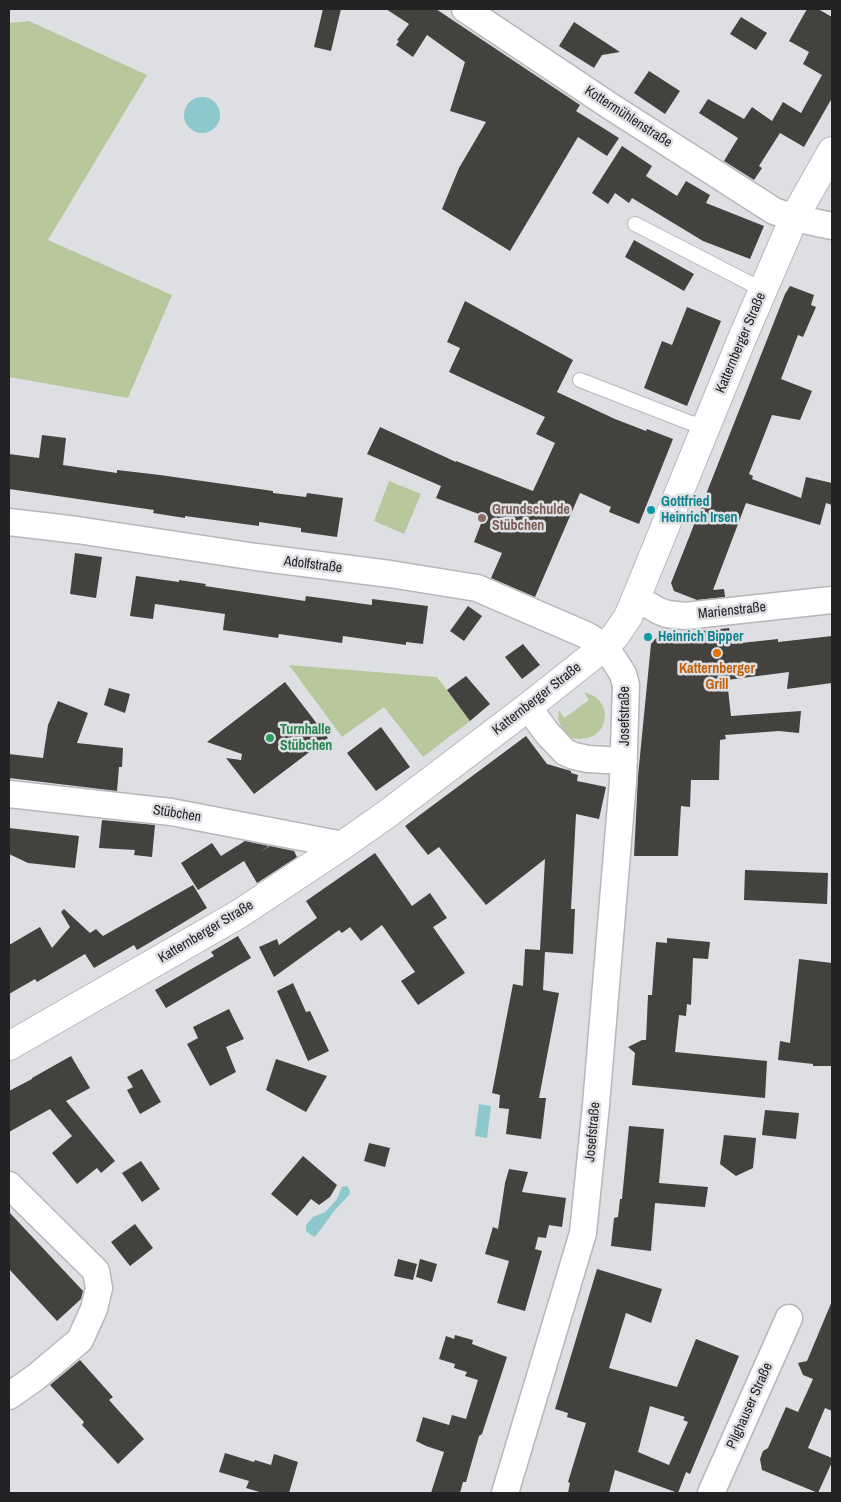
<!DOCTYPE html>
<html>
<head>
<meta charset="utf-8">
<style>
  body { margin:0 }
  #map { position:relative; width:841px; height:1502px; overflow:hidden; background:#dedfe3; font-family:"Archivo Narrow",sans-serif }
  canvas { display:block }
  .frame { position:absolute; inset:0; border:10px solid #232325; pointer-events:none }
</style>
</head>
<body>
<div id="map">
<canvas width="841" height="1502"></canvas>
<div class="frame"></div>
</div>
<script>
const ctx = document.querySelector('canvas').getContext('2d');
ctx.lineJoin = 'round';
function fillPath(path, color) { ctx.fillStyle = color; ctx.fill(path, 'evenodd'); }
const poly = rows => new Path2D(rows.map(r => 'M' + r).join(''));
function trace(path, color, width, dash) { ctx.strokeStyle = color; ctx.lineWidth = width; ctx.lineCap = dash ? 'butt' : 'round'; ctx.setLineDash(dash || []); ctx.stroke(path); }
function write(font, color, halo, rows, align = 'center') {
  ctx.font = font + ' "Archivo Narrow",sans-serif'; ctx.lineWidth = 5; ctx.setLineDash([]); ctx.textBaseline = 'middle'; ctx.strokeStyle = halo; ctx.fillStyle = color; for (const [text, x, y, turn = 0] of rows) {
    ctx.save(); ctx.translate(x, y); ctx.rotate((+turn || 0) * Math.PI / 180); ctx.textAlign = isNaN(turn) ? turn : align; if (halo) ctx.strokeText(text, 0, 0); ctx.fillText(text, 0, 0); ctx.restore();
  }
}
const green = poly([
  [29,21,147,75,48,240,172,295,128,398,9,377,9,23],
  [389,481,421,494,404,534,374,521],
  [289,665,437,677,470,721,423,757,384,707,342,737],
  [584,692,592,695,598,699,603,706,605,714,604,722,601,729,595,735,588,738,580,739,572,738,565,733,561,726,558,719,559,710,564,718,589,700]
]);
const water = poly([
  '184 115a18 18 0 1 1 36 0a18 18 0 1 1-36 0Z',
  [479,1104,491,1106,487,1138,475,1136],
  [347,1186,350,1191,349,1195,335,1210,318,1233,314,1237,306,1231,306,1225,313,1217,325,1212,331,1206,337,1199,342,1187]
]);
const building = poly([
  [323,9,341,9,331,51,314,47],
  [386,9,436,9,580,105,576,111,619,138,607,156,578,137,510,251,442,209,459,168,486,122,450,111,465,62,427,35,413,57,396,45,399,41,397,40,409,24],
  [807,9,818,9,832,17,832,98,804,147,780,133,759,166,762,168,754,180,724,161,738,138,699,113,708,99,744,119,752,107,772,121,783,102,801,113,822,75,803,64,809,52,789,41],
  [741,17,767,33,756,50,730,34],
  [574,22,620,52,602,55,594,68,559,46],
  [649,71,680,91,665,114,634,93],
  [622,146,652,166,646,176,677,196,686,181,710,195,706,203,764,226,750,259,703,241,632,198,629,203,615,193,608,204,592,193],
  [634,240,694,274,684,291,625,257],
  [790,286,814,295,811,305,816,307,803,337,798,335,781,379,812,391,800,420,772,415,749,474,753,476,752,479,801,498,806,477,832,483,832,505,826,503,820,525,746,503,713,590,724,589,725,597,697,600,674,591,671,583,785,294],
  [465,301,573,360,557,392,615,419,646,431,647,429,673,439,639,524,609,512,611,507,580,493,535,597,491,578,502,553,474,542,484,516,436,498,441,486,367,454,380,427,456,462,456,461,533,491,555,443,536,434,545,417,449,372,460,348,447,342],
  [687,307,721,321,687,406,644,388,662,341,672,345],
  [42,435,66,438,63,465,117,473,117,470,160,475,273,491,273,493,306,497,307,493,343,498,337,537,301,532,301,528,259,522,259,526,185,516,185,518,153,513,154,510,9,489,9,454,39,458],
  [75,553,102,557,96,598,70,594],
  [136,576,179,582,179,580,206,584,205,586,305,601,306,596,372,605,372,599,428,606,423,644,406,642,406,645,343,636,342,643,279,634,278,638,223,630,225,614,155,604,153,619,130,616],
  [468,606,482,616,464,641,450,631],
  [729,628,732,644,778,639,778,642,832,636,832,683,787,689,789,672,727,680,731,716,801,711,799,733,779,731,725,735,726,739,720,740,719,780,691,780,690,807,681,806,678,856,634,856,638,776,651,644,658,636],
  [523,644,540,665,522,679,505,657],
  [466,676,490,704,470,721,447,690],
  [285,682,328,738,254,794,226,758,241,760,242,754,207,742],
  [109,688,130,694,125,713,104,705],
  [58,701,88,713,77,743,123,748,122,767,119,767,117,791,9,778,9,754,43,758,48,725],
  [381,727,410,767,376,791,347,753],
  [526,736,547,764,571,771,571,773,578,775,577,781,606,787,599,819,576,814,571,909,575,909,573,954,545,952,543,990,559,993,539,1098,546,1098,541,1139,506,1134,509,1109,499,1108,500,1095,492,1093,513,984,523,986,525,949,540,950,545,859,486,905,439,847,428,855,405,826],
  [102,820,155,825,152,857,134,855,135,850,99,848],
  [9,828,79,836,75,868,28,863,9,854],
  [245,841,269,846,260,852,270,846,294,851,297,857,257,883,244,861,198,890,181,863,212,843,221,856],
  [375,853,412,906,430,893,447,918,433,927,465,973,418,1005,401,981,415,972,382,925,361,941,350,927,342,933,339,930,274,977,259,947,277,939,279,945,317,918,306,901],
  [745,870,828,873,827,904,744,900],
  [193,885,207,908,181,924,137,950,134,945,94,968,85,954,37,982,35,979,9,994,9,945,40,927,52,948,70,927,61,912,64,909,90,933,96,929,103,936],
  [238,936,251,958,166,1008,155,990,214,956,211,952],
  [667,938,710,942,708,959,693,958,691,1005,687,1004,686,1016,679,1015,675,1052,767,1061,765,1098,632,1085,635,1053,628,1047,642,1040,646,1040,648,995,652,995,656,942,667,943],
  [799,959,832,963,832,1066,813,1066,813,1064,778,1060,780,1041,790,1043],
  [293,983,306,1012,310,1011,329,1051,308,1061,277,991],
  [229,1009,244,1039,226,1047,236,1072,210,1086,187,1044,198,1038,193,1027],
  [71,1056,90,1088,66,1101,115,1161,101,1173,97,1168,77,1184,52,1153,72,1136,50,1109,9,1132,9,1091,32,1079,32,1078],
  [276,1059,327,1076,306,1112,266,1090],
  [142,1069,161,1102,140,1114,127,1090,133,1087,127,1077],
  [765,1110,799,1113,796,1139,762,1135],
  [629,1126,664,1129,659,1183,708,1187,705,1207,655,1203,651,1251,611,1246,614,1218,618,1217,620,1199,622,1199],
  [724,1135,756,1138,753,1168,736,1176,720,1164],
  [369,1143,390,1148,385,1167,364,1161],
  [303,1156,337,1185,330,1197,319,1205,311,1199,297,1216,271,1194],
  [141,1161,160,1189,142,1202,122,1173],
  [509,1169,528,1172,522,1192,566,1198,562,1227,549,1225,546,1238,538,1237,535,1249,542,1251,525,1311,497,1303,509,1261,485,1254,493,1227,498,1229,505,1183],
  [9,1212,83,1291,81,1299,57,1321,9,1269],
  [135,1224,153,1248,130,1266,111,1242],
  [398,1259,417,1264,413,1280,394,1276],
  [420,1259,437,1264,432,1282,416,1277],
  [597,1269,662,1289,651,1323,626,1313,609,1368,677,1387,696,1339,739,1356,690,1474,686,1472,678,1493,615,1470,609,1493,568,1493,570,1483,568,1482,586,1423,567,1417,568,1413,555,1409],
  [650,1406,685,1417,683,1420,688,1422,669,1465,638,1452],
  [832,1301,832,1411,825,1408,808,1448,832,1458,832,1462,818,1493,762,1470,760,1459,763,1451,768,1448,786,1407,798,1412,813,1379,803,1375,798,1363,807,1361],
  [455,1335,473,1340,472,1344,507,1357,482,1434,479,1436,466,1482,463,1482,460,1493,431,1493,444,1452,426,1446,416,1441,423,1417,449,1425,452,1415,466,1419,478,1380,465,1376,467,1372,454,1368,455,1364,439,1359,446,1336,454,1339],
  [80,1360,113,1397,109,1400,144,1439,118,1464,82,1425,84,1422,50,1385],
  [225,1453,254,1462,255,1460,271,1465,274,1454,298,1462,289,1493,263,1493,246,1488,249,1481,219,1472]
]);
const lane = poly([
  [635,224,763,290],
  [580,380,688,422,706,427]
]);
const street = poly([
  [465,9,610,106,774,211,794,218,832,226],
  [9,522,77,530,256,557,390,574,477,588,586,635,605,646,623,674,626,685,623,781,596,1105,583,1233,505,1493],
  [636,598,659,611,667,614,685,616,832,600],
  [528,707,547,733,565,752,574,756,588,759,624,761],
  [9,794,171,812,343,845],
  [9,1185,96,1271,99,1288,94,1309,80,1340,36,1377,9,1396],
  [711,1493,789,1318]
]);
const secondary = poly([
  [9,1046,239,914,343,845,387,814,528,707,605,646,615,636,628,617,636,598,741,341,794,218,832,151]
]);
const markers = [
  [651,510,5,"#0f9aa8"],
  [482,518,5,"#8d6e63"],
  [648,637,5,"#0f9aa8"],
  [717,653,5,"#e8710a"],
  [270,738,5,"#2e9e5b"]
];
const streetNames = [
  ["Kottermühlenstraße",628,117,33],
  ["Katternberger Straße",741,343,-67],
  ["Adolfstraße",313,565,7],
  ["Marienstraße",732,611,-6],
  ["Katternberger Straße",537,699,-38],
  ["Josefstraße",625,716,-90],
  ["Stübchen",177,814,9],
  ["Katternberger Straße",206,932,-31],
  ["Josefstraße",593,1132,-85],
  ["Pilghauser Straße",750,1406,-66]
];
const cultureNames = [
  ["Gottfried",661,502],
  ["Heinrich Irsen",661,518],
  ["Heinrich Bipper",658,637]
];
const educationNames = [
  ["Grundschulde",492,510],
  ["Stübchen",492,526]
];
const foodNames = [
  ["Katternberger",717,669],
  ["Grill",717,685]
];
const leisureNames = [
  ["Turnhalle",280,730],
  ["Stübchen",280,746]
];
fillPath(green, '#b8c89d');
fillPath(water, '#8dc9cc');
fillPath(building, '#44423f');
trace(lane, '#b6b7ba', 16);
trace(street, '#b6b7ba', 29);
trace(secondary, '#b6b7ba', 30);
trace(lane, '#fff', 14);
trace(street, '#fff', 26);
trace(secondary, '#fff', 28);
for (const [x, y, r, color] of markers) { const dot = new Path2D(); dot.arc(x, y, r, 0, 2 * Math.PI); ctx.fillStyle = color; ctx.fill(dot); trace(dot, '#dedfe3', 2); }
write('14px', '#232325', '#dedfe3', streetNames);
write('bold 14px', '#0d838f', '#dedfe3', cultureNames, 'left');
write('bold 14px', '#785e54', '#dedfe3', educationNames, 'left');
write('bold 14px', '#c56008', '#dedfe3', foodNames);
write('bold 14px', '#27864d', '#dedfe3', leisureNames, 'left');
</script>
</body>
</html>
